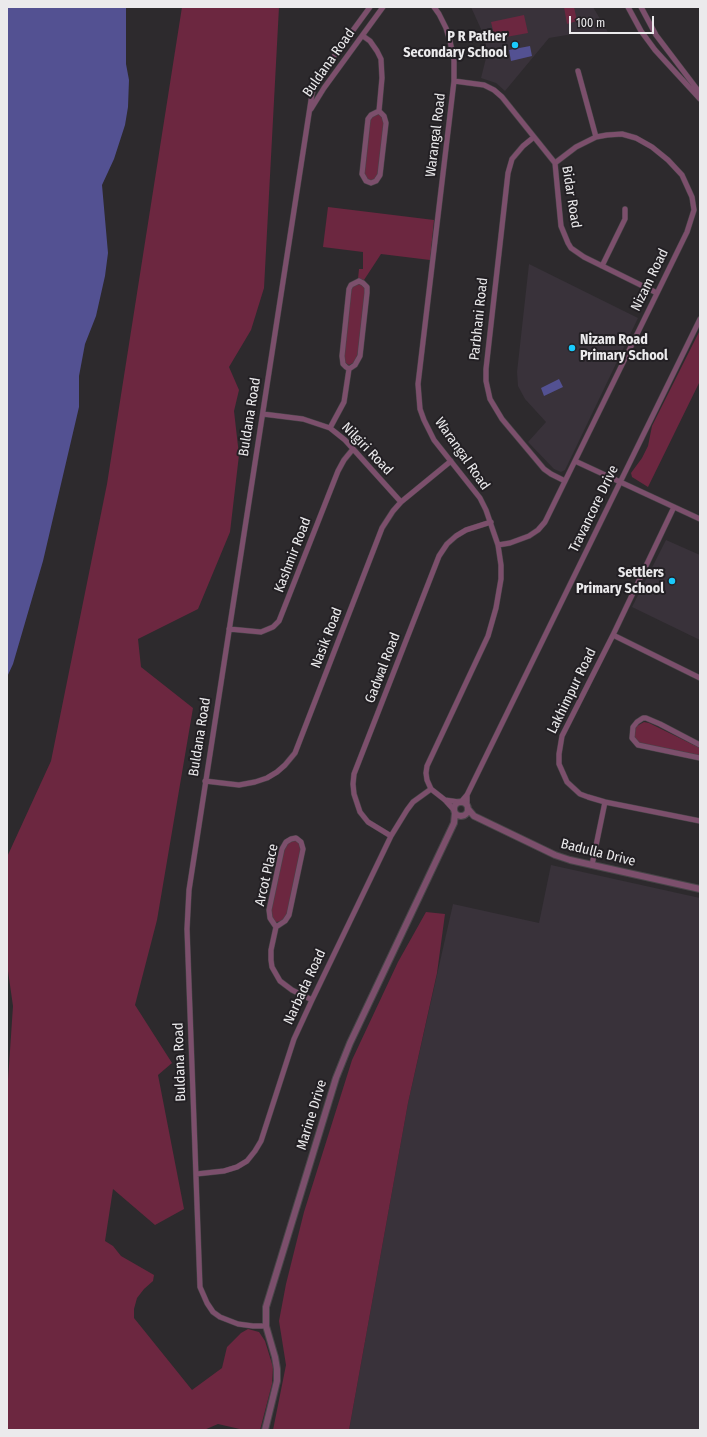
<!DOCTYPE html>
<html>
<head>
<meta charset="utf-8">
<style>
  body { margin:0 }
  #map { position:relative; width:707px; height:1437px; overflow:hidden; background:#2d2a2d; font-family:"Fira Sans Condensed",sans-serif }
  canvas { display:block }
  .frame { position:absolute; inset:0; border:8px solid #ebeaec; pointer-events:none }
  .scale { position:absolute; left:569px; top:16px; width:85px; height:18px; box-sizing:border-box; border:2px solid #ebeaec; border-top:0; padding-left:5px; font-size:12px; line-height:14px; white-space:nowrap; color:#ebeaec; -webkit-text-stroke:3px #232024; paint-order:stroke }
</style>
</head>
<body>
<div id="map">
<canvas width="707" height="1437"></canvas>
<div class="frame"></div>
<div class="scale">100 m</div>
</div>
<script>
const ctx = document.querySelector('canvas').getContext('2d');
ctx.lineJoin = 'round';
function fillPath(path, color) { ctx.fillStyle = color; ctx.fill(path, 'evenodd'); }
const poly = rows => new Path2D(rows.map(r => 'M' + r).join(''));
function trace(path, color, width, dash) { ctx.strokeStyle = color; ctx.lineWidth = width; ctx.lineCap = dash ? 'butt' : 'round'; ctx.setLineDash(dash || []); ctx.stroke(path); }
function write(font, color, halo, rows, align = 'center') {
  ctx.font = font + ' "Fira Sans Condensed",sans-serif'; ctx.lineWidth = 4; ctx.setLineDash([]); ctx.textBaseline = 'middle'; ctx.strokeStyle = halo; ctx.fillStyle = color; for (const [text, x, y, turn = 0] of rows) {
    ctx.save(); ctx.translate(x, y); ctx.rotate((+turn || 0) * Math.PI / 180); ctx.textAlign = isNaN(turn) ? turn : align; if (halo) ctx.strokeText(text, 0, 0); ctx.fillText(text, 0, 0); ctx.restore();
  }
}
const built = poly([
  [471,7,593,7,609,34,573,34,549,38,505,91,496,83,481,78,487,54,485,38],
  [529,264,638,318,565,470,561,472,554,469,528,442,546,422,525,399,518,386,517,372],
  [666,540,700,555,700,640,632,607],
  [551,865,700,898,700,1430,349,1430,408,1103,453,904,539,923]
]);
const green = poly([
  [182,7,279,7,264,288,251,330,229,367,239,390,234,411,239,455,230,532,198,609,138,639,141,667,193,708,157,920,135,1005,172,1063,158,1075,184,1209,155,1225,113,1189,105,1241,113,1246,121,1256,154,1275,153,1281,144,1289,137,1298,134,1309,134,1318,192,1390,222,1368,227,1347,241,1333,248,1329,259,1332,265,1341,273,1367,272,1384,260,1430,244,1430,218,1424,204,1430,7,1430,7,1095,13,1006,7,964,7,857,51,761,107,484],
  [564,7,574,7,577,21,567,24],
  [524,15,528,33,495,39,491,22],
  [376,114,379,114,384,120,378,174,373,181,368,180,364,174,370,120,372,117],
  [328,207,434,220,430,260,381,254,364,280,358,279,359,269,363,269,363,252,323,247],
  [356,283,363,285,365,289,358,352,355,362,349,365,344,362,344,352,350,290],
  [700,330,700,381,648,487,632,477,631,473,642,458,648,446,652,426],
  [644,722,649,723,700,748,700,756,640,743,634,738,635,729,637,726],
  [297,840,301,847,287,913,283,921,276,922,273,921,270,910,283,853,289,841],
  [426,912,445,914,437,973,408,1103,349,1430,273,1430,286,1365,279,1321,286,1284,304,1212,352,1060,398,962]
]);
const water = poly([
  [7,7,126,7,126,64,129,80,128,107,125,125,114,159,102,185,108,253,105,276,96,316,85,344,79,376,79,407,43,561,13,664,7,677],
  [530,46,532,56,511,61,509,50],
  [559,379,563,387,544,396,541,388]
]);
const minor = poly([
  [434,7,439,14,446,28,450,41,454,60,454,81,418,384,420,409,424,420,434,440,480,498,486,510,498,545,501,565,501,579,496,608,488,636,427,766,426,773,427,780,431,789,445,800,454,810],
  [628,7,641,31,655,50,700,99],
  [641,7,656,35,700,93],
  [363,36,370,41,377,51,381,59,382,78,379,111],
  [578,71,596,137],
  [454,81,484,85,494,90,502,97,555,163,561,226,568,243,571,248,584,257,657,293],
  [311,109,324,88,383,7],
  [379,111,384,116,386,123,380,175,376,181,371,183,366,181,362,174,368,119,371,115,379,111],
  [534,137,523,146,512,159,508,173,486,369,486,381,490,399,502,419,544,469,551,474,565,481],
  [602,266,625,219,625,209],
  [359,281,363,283,367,287,367,293,360,356,355,365,349,369,346,367,343,364,342,356,349,289,351,285,359,281],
  [263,414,303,419,330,428,345,440,401,502],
  [330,428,344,402,349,369],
  [575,461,700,519],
  [674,507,613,635,562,736,559,754,559,764,567,782,580,794,588,797,605,802,700,821],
  [498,545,510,543,529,536,538,530,545,522,687,232,694,210,692,197,682,175,668,160,652,147,636,138,622,134,607,135,596,137,576,147,555,163],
  [229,629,261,632,273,627,279,621,338,471,344,460,353,449],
  [613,635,700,678],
  [700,745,660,724,646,718,643,718,637,722,633,727,632,738,638,745,700,758],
  [205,781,239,785,255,782,267,778,277,772,285,765,295,753,382,528,393,511,401,502,451,461],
  [445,800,459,802],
  [461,802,467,795,700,319],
  [467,805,467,795],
  [391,836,368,822,360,812,354,794,353,784,354,774,439,556,447,544,456,536,466,530,491,522],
  [592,865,605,802],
  [276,927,285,921,289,915,303,849,301,842,296,838,291,839,286,842,282,849,269,910,270,918,276,927,271,950,271,960,272,967,280,981,292,990,312,1000],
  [196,1174,224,1171,237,1167,247,1161,255,1151,261,1141,294,1039,312,1000,391,836,407,810,413,802,431,789],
  [266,1326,253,1326,238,1324,220,1317,213,1312,207,1303,200,1287,187,929,189,890,312,94,316,81,370,7]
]);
const tertiary = poly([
  '454 809a7 7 0 1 1 14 0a7 7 0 1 1-14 0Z',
  [468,809,474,816,555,855,570,860,700,889],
  [265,1430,277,1381,277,1369,275,1357,266,1326,266,1307,336,1078,350,1043,454,823,455,813]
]);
const markers = [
  [515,45,4,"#1acafc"],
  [572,348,4,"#1acafc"],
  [672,581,4,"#1acafc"]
];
const poiNames = [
  ["P R Pather",507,37],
  ["Secondary School",507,53],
  ["Nizam Road",580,340,"left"],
  ["Primary School",580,356,"left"],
  ["Settlers",664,573],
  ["Primary School",664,589]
];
const streetNames = [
  ["Buldana Road",329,63,-55],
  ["Warangal Road",436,135,-83],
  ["Bidar Road",571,197,81],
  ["Nizam Road",650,280,-64],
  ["Parbhani Road",479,319,-84],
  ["Buldana Road",250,417,-81],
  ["Nilgiri Road",367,449,46],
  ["Warangal Road",462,454,55],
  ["Travancore Drive",594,509,-64],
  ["Kashmir Road",293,555,-69],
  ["Nasik Road",327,638,-69],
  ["Gadwal Road",383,668,-69],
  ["Lakhimpur Road",572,691,-64],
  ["Buldana Road",200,737,-81],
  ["Badulla Drive",598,853,14],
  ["Arcot Place",267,875,-77],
  ["Narbada Road",305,987,-65],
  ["Buldana Road",180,1062,-92],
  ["Marine Drive",312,1115,-73]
];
fillPath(built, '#39323a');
fillPath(green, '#6c2740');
fillPath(water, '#535192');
trace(minor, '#484548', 6);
trace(tertiary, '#484548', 8);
trace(minor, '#7c4f6c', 5);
trace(tertiary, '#7c4f6c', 6);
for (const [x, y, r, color] of markers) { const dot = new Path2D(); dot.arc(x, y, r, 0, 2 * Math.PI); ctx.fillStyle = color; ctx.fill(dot); trace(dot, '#232024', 1.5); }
write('bold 14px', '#ebeaec', '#232024', poiNames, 'right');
write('14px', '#ebeaec', '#232024', streetNames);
</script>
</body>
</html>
